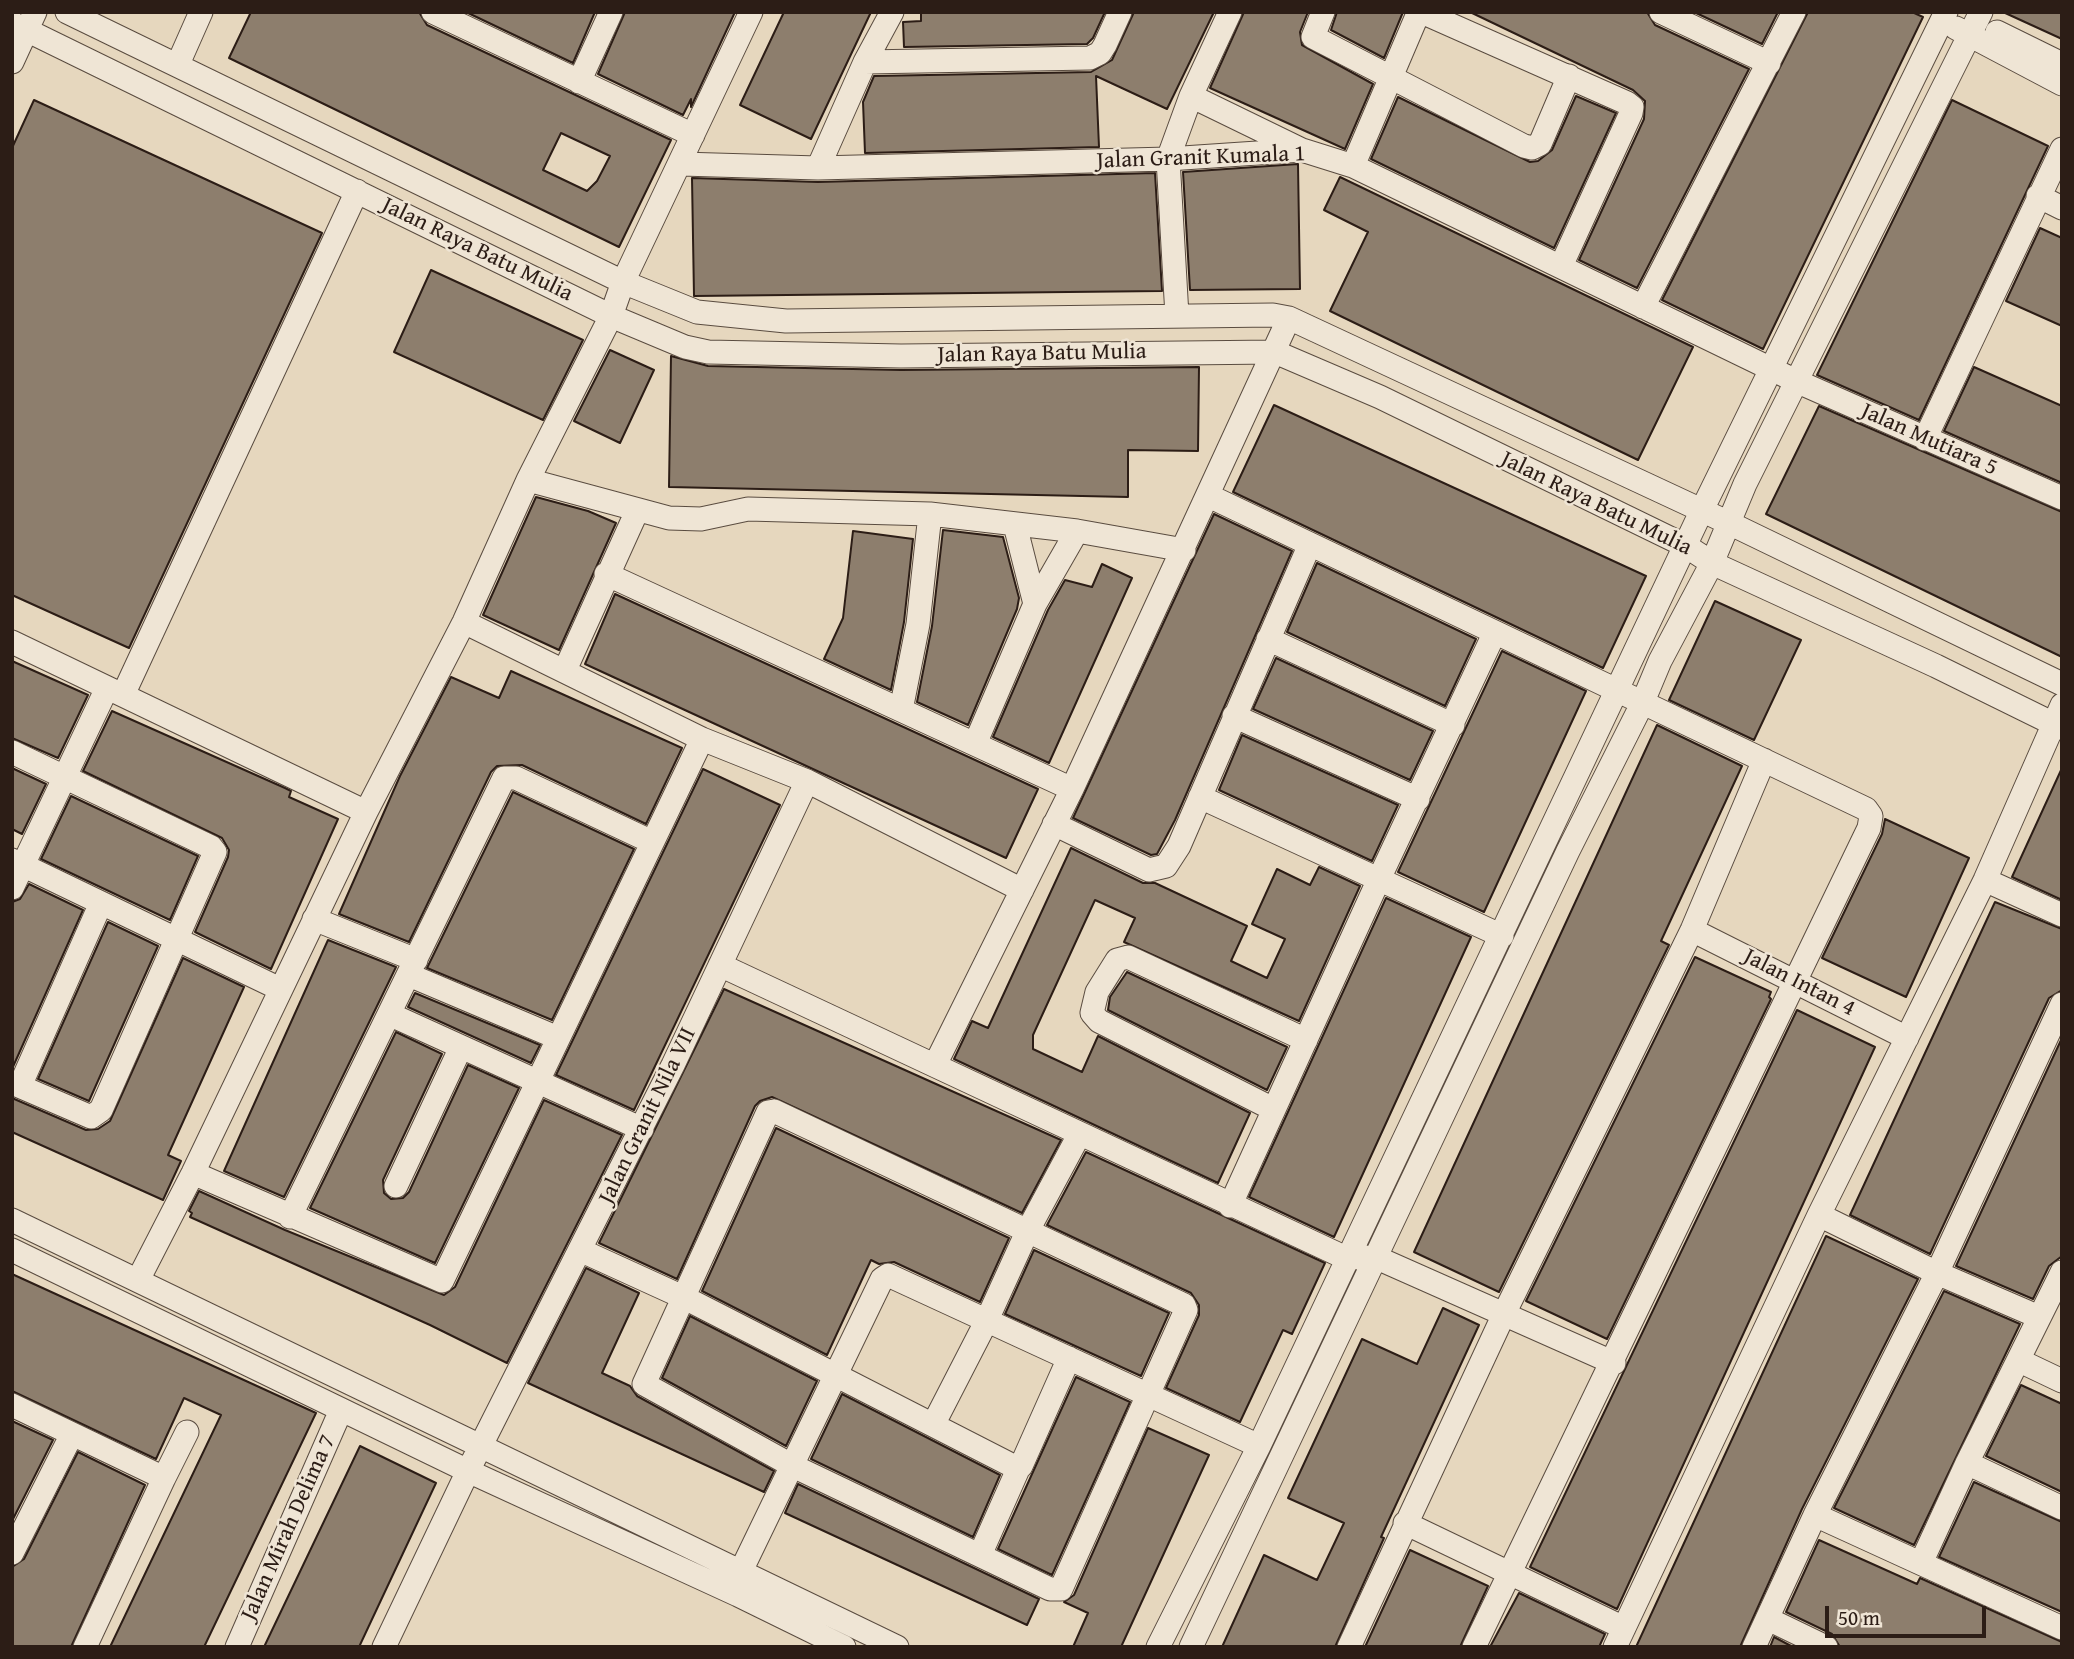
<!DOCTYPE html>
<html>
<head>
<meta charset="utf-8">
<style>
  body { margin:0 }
  #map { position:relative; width:2074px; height:1659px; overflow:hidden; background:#e6d7be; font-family:"Gentium Book Plus",serif }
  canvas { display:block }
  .frame { position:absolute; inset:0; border:14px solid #2c1d16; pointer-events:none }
  .scale { position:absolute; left:1825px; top:1606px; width:161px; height:32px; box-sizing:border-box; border:4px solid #2c1d16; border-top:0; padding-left:9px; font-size:21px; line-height:24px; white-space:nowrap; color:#2c1d16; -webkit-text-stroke:5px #efe5d5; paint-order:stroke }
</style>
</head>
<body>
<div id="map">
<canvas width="2074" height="1659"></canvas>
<div class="frame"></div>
<div class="scale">50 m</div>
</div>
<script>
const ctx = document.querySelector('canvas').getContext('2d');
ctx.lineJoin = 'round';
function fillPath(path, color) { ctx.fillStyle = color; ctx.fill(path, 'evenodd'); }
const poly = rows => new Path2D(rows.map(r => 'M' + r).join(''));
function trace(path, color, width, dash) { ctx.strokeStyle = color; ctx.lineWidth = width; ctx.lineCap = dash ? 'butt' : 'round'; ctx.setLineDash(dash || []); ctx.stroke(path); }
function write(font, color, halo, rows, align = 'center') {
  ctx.font = font + ' "Gentium Book Plus",serif'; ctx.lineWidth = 5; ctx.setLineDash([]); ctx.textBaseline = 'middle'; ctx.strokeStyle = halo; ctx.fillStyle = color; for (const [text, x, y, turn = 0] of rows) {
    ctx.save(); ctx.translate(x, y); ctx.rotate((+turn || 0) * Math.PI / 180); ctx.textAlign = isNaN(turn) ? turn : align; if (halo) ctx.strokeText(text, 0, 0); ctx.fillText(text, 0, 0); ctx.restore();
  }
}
const building = poly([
  [251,12,419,12,427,25,671,140,619,247,229,58,251,12],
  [561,133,610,156,597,181,587,191,543,170,561,133],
  [466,12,595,12,573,63,466,12],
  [625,12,735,12,691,107,691,99,683,115,598,74,625,12],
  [784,12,871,12,811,139,740,105,784,12],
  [921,12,1105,12,1093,38,1087,44,904,47,903,22,921,21,921,12],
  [1134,12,1214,12,1167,109,1096,76,1099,147,865,153,863,102,874,76,1091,72,1112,60,1134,12],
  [1244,12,1308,12,1300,32,1302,45,1373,84,1345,149,1210,88,1244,12],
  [1337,12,1403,12,1384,58,1331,30,1337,12],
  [1470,12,1647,12,1655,25,1749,69,1637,288,1579,260,1644,119,1645,101,1633,90,1470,12],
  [1694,12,1778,12,1762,44,1694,12],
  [1808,12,1912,12,1923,17,1763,349,1662,300,1808,12],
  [2003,12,2062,12,2062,39,2003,12],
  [1576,96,1616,113,1554,248,1371,159,1398,97,1530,162,1538,161,1552,150,1576,96],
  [34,100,322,233,129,648,12,595,12,148,34,100],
  [1952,100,2048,146,1919,420,1817,375,1952,100],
  [1298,164,1300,289,1190,290,1183,172,1298,164],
  [1155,173,1162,291,694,296,692,178,818,182,1155,173],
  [1340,177,1693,347,1638,460,1330,311,1368,232,1324,210,1340,177],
  [2040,228,2062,238,2062,326,2006,301,2040,228],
  [431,270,583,340,543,420,394,352,431,270],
  [610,350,654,370,620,443,574,421,610,350],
  [671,356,708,366,901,370,1199,367,1198,451,1128,450,1128,497,669,487,671,356],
  [1974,367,2062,406,2062,483,1944,431,1974,367],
  [1274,405,1646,576,1603,668,1233,492,1274,405],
  [1819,406,2062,512,2062,657,1766,514,1819,406],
  [536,497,588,511,616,523,559,650,483,615,536,497],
  [1214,514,1292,551,1175,820,1157,854,1151,855,1073,818,1214,514],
  [943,530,1003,537,1019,598,1017,609,968,725,917,702,932,626,943,530],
  [853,531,913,539,904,622,891,690,824,659,843,618,853,531],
  [1317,563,1476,639,1445,706,1287,632,1317,563],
  [1102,564,1132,578,1049,763,993,737,1048,610,1065,580,1092,587,1102,564],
  [615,594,1038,789,1006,858,585,664,615,594],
  [1715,601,1801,640,1754,740,1669,700,1715,601],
  [1502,651,1586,691,1484,912,1398,872,1502,651],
  [1276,658,1433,731,1410,780,1253,709,1276,658],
  [12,661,88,695,58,758,12,738,12,661],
  [511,671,682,748,646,824,522,765,497,766,491,772,409,942,339,914,400,776,451,677,499,698,511,671],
  [112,711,285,788,291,791,289,797,338,819,271,969,195,932,228,857,229,850,222,838,83,771,112,711],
  [1657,725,1742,766,1661,941,1669,945,1499,1292,1414,1252,1657,725],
  [1242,735,1398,805,1372,861,1219,790,1242,735],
  [12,768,46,784,22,834,12,829,12,768],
  [2062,768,2062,900,2012,877,2062,768],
  [703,769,780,805,634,1110,556,1075,703,769],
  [513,792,634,849,552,1020,427,968,513,792],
  [71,796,198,856,170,920,41,859,71,796],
  [1885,819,1969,858,1906,997,1822,958,1882,834,1885,819],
  [1071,848,1143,883,1155,883,1247,926,1231,961,1267,978,1285,939,1252,924,1277,869,1310,885,1319,867,1360,886,1299,1021,1124,942,1135,918,1095,900,1033,1035,1033,1049,1082,1072,1098,1036,1250,1113,1218,1183,954,1059,972,1021,988,1028,1071,848],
  [29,884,83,910,12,1069,12,902,20,899,29,884],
  [1386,898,1471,937,1334,1237,1249,1197,1386,898],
  [1995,902,2062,929,2062,990,2049,998,1930,1254,1850,1215,1995,902],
  [108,922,158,946,89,1101,38,1079,108,922],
  [328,940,396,967,284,1197,224,1171,328,940],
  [1695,957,1771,992,1769,997,1771,999,1607,1339,1526,1301,1695,957],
  [183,958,244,987,168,1155,181,1161,163,1200,12,1132,12,1098,86,1130,98,1129,110,1121,183,958],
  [1127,972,1287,1047,1267,1090,1108,1010,1110,997,1127,972],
  [724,989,1061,1140,1022,1213,772,1097,760,1101,755,1106,677,1279,599,1243,724,989],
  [415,993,540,1045,531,1063,408,1007,415,993],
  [1797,1010,1875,1047,1617,1609,1530,1567,1797,1010],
  [396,1032,442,1054,383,1180,384,1193,391,1199,403,1198,409,1192,468,1065,519,1088,435,1263,310,1208,396,1032],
  [2062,1038,2062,1256,2049,1266,2033,1299,1956,1266,2062,1038],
  [544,1100,622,1135,507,1363,430,1325,190,1217,192,1213,189,1211,199,1191,285,1230,444,1295,455,1287,544,1100],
  [776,1128,1009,1238,980,1302,894,1262,879,1264,871,1260,827,1355,702,1291,776,1128],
  [1086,1152,1325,1263,1292,1334,1283,1330,1240,1422,1166,1388,1199,1315,1199,1305,1191,1293,1047,1225,1086,1152],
  [1826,1236,1918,1279,1802,1509,1740,1647,1636,1647,1826,1236],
  [1034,1250,1169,1313,1141,1376,1005,1314,1034,1250],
  [586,1268,639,1293,602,1373,630,1386,637,1396,774,1471,764,1492,528,1383,586,1268],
  [12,1274,316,1413,204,1647,110,1647,221,1415,184,1398,156,1459,12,1391,12,1274],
  [1944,1291,2020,1324,1914,1545,1834,1508,1944,1291],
  [1443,1308,1479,1325,1381,1537,1384,1538,1335,1647,1222,1647,1264,1555,1317,1580,1344,1523,1288,1498,1362,1339,1417,1364,1443,1308],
  [690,1316,817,1381,786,1446,662,1378,690,1316],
  [1076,1377,1130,1402,1052,1575,998,1549,1076,1377],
  [2021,1385,2062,1404,2062,1492,1986,1456,2021,1385],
  [842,1394,1000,1475,973,1537,811,1459,842,1394],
  [12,1421,53,1440,12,1521,12,1421],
  [1148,1428,1209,1455,1121,1647,1073,1647,1088,1613,1064,1602,1074,1595,1148,1428],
  [360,1446,436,1483,397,1566,359,1647,264,1647,360,1446],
  [78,1452,145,1485,71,1647,12,1647,12,1567,24,1559,78,1452],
  [1974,1482,2062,1522,2062,1612,1939,1557,1974,1482],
  [798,1484,1039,1599,1027,1625,785,1513,798,1484],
  [1819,1540,1917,1584,1920,1578,2062,1642,2062,1647,1840,1647,1832,1634,1786,1612,1819,1540],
  [1410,1550,1488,1586,1460,1647,1365,1647,1410,1550],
  [1519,1593,1605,1634,1599,1647,1490,1647,1519,1593],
  [1774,1637,1793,1647,1770,1647,1774,1637]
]);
const minor = poly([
  [67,12,623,282,697,312,786,321,1273,315,1289,318,1729,523,2062,684],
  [433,12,693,135],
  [1323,12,1313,37,1524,146,1532,148,1540,144,1569,76],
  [1661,12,1769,63],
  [12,23,611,316,685,347,708,352,901,356,1275,352,1380,397,1686,546,1712,563,1936,666,2062,728],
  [1956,28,2062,84],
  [1997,32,2062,64],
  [12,62,35,12],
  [865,62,1090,58,1100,53,1105,45,1120,12],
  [178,64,201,12],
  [579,82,611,12],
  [1191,96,1302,150],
  [681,164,818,168,1168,159,1302,150,1353,166,1796,381,2062,498],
  [1353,166,1417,16,1424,13,1627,103,1632,107,1631,113,1562,264],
  [818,168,865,62,892,12],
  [2038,196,2062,208],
  [1643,307,1794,12],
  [1177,316,1168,159,1191,96,1230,12],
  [1925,439,2062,149],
  [528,480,669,518,701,519,748,509,930,514,1077,531,1184,550],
  [1209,496,1866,809,1871,816,1869,828,1474,1647],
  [1015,525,1035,604],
  [606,574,1072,789],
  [464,622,702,739,807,781,1022,890],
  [1268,639,1453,725],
  [12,642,366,812],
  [565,670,637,511],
  [123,695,357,191],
  [901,710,918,624,930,514],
  [1234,716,1418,799],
  [975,744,1035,604,1077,531],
  [12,752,211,847,215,852,101,1110,91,1117,12,1083],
  [1200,797,1502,936],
  [1054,824,1149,870,1166,866,1179,846,1310,544],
  [12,860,280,989],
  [1985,880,2062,915],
  [12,888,107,688],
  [314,919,416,960],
  [1692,930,1907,1038],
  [720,965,1346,1258,1375,1257,1614,1363],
  [409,975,558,1038],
  [389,1014,642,1129],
  [935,1065,1072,789,1289,318],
  [20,1086,101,903],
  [1273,1109,1099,1021,1092,1013,1097,992,1117,960,1128,957,1306,1040],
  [774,1111,1184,1305,1186,1310,1061,1589,1050,1589,793,1466,644,1384,768,1112,774,1111],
  [193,1173,442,1281,702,739],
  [396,1186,461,1047],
  [1230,1206,1379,879,1494,634],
  [1819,1215,1937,1273,2039,1317],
  [290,1217,504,778,516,778,652,842],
  [12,1220,897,1647],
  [12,1250,468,1471,738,1595,844,1647],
  [582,1251,685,1298,1015,1467,1021,1466,1069,1358],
  [138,1280,193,1173,366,812,464,622,528,480,611,316,623,282,751,12],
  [2020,1361,2062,1381],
  [12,1405,164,1478,85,1647],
  [933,1425,986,1322,1027,1232,1079,1135],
  [1967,1463,2062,1508],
  [164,1478,187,1432],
  [1815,1515,2062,1628],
  [1405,1523,1624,1628],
  [12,1553,72,1434],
  [980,1555,1019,1467],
  [1921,1563,1967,1463,2062,1272],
  [741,1571,882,1279,888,1275,1259,1446],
  [1768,1619,1826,1647],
  [237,1647,341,1410],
  [384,1647,468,1471,673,1065,807,781],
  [1158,1647,1259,1446,1701,512,1946,12],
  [1191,1647,1568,851,1642,704,1660,661,1712,563,1745,484,1981,12],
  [1349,1647,1504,1314,1692,930,1764,760],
  [1615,1647,1819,1215,1985,880,2062,705],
  [1754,1647,1815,1515,1937,1273,2062,1004]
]);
const streetNames = [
  ["Jalan Granit Kumala 1",1201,158,-2],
  ["Jalan Raya Batu Mulia",477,250,26],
  ["Jalan Raya Batu Mulia",1042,354,-1],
  ["Jalan Mutiara 5",1929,440,24],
  ["Jalan Raya Batu Mulia",1596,504,26],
  ["Jalan Intan 4",1799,983,27],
  ["Jalan Granit Nila VII",648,1116,-64],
  ["Jalan Mirah Delima 7",289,1528,-66]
];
fillPath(building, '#8d7e6d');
trace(building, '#2c1d16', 2);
trace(minor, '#5a4c40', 25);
trace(minor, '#efe5d5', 23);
write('23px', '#2c1d16', '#efe5d5', streetNames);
</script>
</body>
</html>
